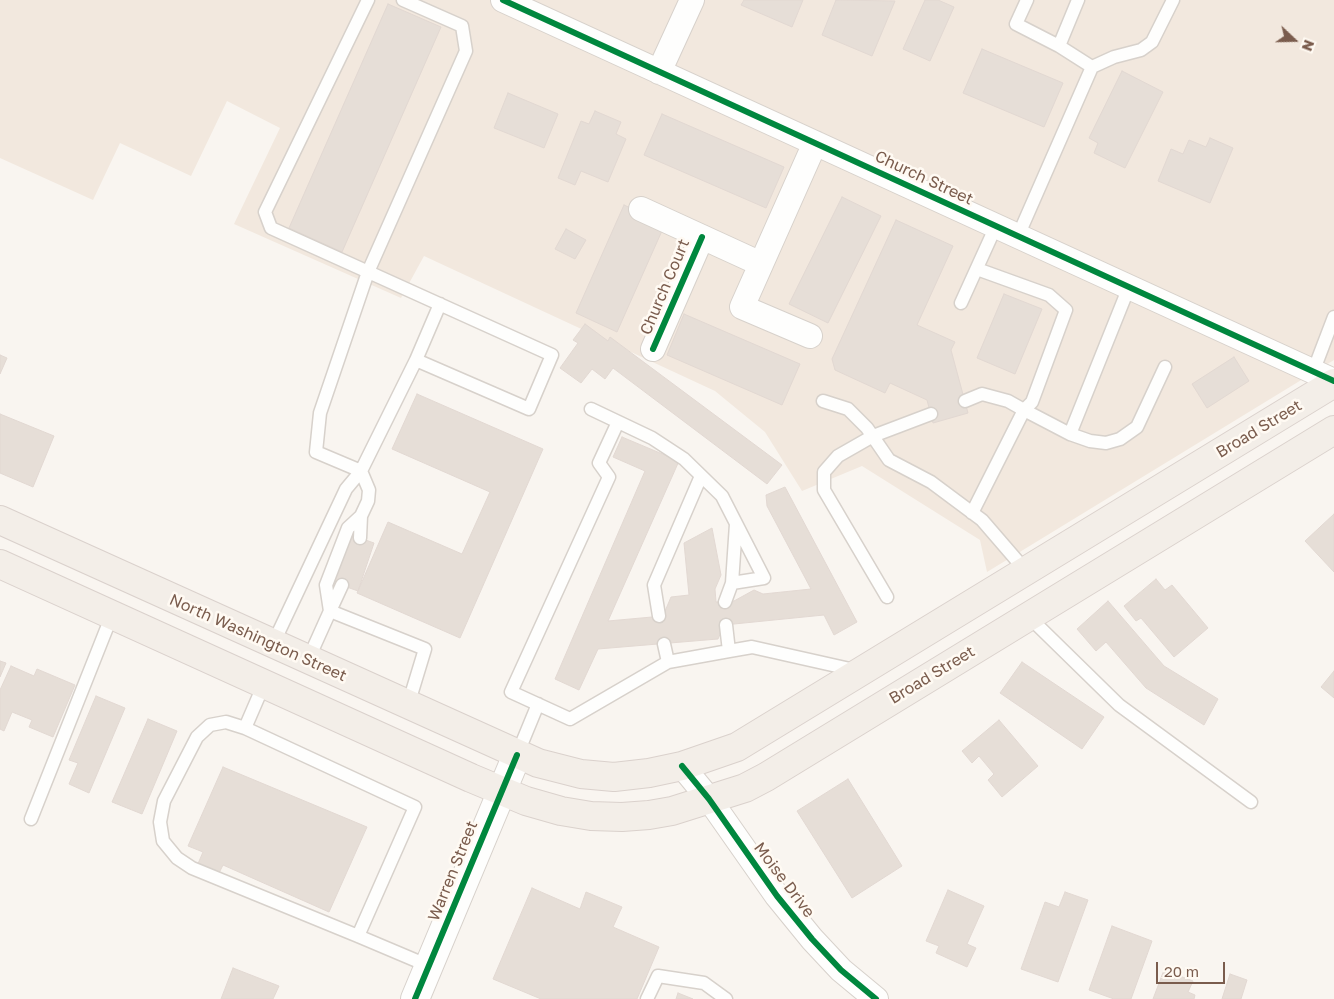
<!DOCTYPE html>
<html>
<head>
<meta charset="utf-8">
<style>
  body { margin:0 }
  #map { position:relative; width:1334px; height:999px; overflow:hidden; background:#f9f5f0; font-family:"Golos Text",sans-serif }
  canvas { display:block }
  .north { position:absolute; left:1269px; top:15px; width:50px; height:50px; -webkit-text-stroke:4px #fffaf3; paint-order:stroke; rotate:111deg; font-size:14px; font-weight:700; line-height:20px; text-align:center; color:#7a5c4d }
  .north::after { content:''; display:block; margin:auto; width:18px; height:22px; background:#7a5c4d; clip-path:polygon(50% 0,100% 100%,50% 72%,0 100%) }
  .scale { position:absolute; left:1156px; top:962px; width:69px; height:22px; box-sizing:border-box; border:2px solid #7a5c4d; border-top:0; padding-left:6px; font-size:15px; line-height:18px; white-space:nowrap; color:#7a5c4d; -webkit-text-stroke:4px #fffaf3; paint-order:stroke }
</style>
</head>
<body>
<div id="map">
<canvas width="1334" height="999"></canvas>
<div class="north">N</div>
<div class="scale">20 m</div>
</div>
<script>
const ctx = document.querySelector('canvas').getContext('2d');
ctx.lineJoin = 'round';
function fillPath(path, color) { ctx.fillStyle = color; ctx.fill(path, 'evenodd'); }
const poly = rows => new Path2D(rows.map(r => 'M' + r).join(''));
function trace(path, color, width, dash) { ctx.strokeStyle = color; ctx.lineWidth = width; ctx.lineCap = dash ? 'butt' : 'round'; ctx.setLineDash(dash || []); ctx.stroke(path); }
function write(font, color, halo, rows, align = 'center') {
  ctx.font = font + ' "Golos Text",sans-serif'; ctx.lineWidth = 5; ctx.setLineDash([]); ctx.textBaseline = 'middle'; ctx.strokeStyle = halo; ctx.fillStyle = color; for (const [text, x, y, turn = 0] of rows) {
    ctx.save(); ctx.translate(x, y); ctx.rotate((+turn || 0) * Math.PI / 180); ctx.textAlign = isNaN(turn) ? turn : align; if (halo) ctx.strokeText(text, 0, 0); ctx.fillText(text, 0, 0); ctx.restore();
  }
}
const residential = poly([
  [0,0,1334,0,1334,360,987,572,980,540,862,466,802,491,765,432,715,391,424,256,401,298,234,224,280,128,227,101,191,176,120,143,93,200,0,158]
]);
const building = poly([
  [744,0,803,0,792,27,741,5,744,0],
  [836,0,895,1,872,56,822,35,836,0],
  [925,0,938,0,954,7,930,61,903,49,925,0],
  [388,4,441,27,342,252,289,228,388,4],
  [982,49,1063,83,1044,127,963,93,982,49],
  [1122,71,1163,92,1125,168,1094,153,1098,143,1089,138,1122,71],
  [508,93,558,114,544,148,494,128,508,93],
  [595,111,621,122,616,134,626,139,608,182,581,171,575,185,558,178,581,121,589,124,595,111],
  [662,114,784,167,766,208,644,155,662,114],
  [1210,138,1233,148,1210,203,1158,181,1171,149,1183,154,1189,140,1206,147,1210,138],
  [842,197,881,216,828,323,789,304,842,197],
  [624,205,665,224,617,332,576,313,624,205],
  [896,220,953,246,917,325,955,342,951,350,968,413,933,423,927,400,890,383,885,393,835,370,832,359,896,220],
  [566,229,586,240,575,259,555,249,566,229],
  [1004,294,1042,309,1015,374,977,358,1004,294],
  [684,314,800,364,782,405,667,355,684,314],
  [585,324,608,341,610,337,782,465,767,484,613,368,605,379,592,369,581,383,560,368,578,343,573,340,585,324],
  [0,355,7,358,0,374,0,355],
  [1234,357,1249,381,1207,408,1192,384,1234,357],
  [417,394,543,449,460,638,357,593,388,522,462,554,490,492,392,449,417,394],
  [0,414,54,436,33,487,0,473,0,414],
  [622,437,679,461,608,621,663,616,671,597,689,595,684,543,712,528,721,575,715,589,716,602,734,601,754,590,763,594,811,589,767,506,766,495,785,487,857,622,834,635,824,615,724,625,718,639,598,649,579,690,555,679,645,471,613,457,622,437],
  [1334,514,1334,572,1305,541,1334,514],
  [349,534,374,543,358,591,333,582,349,534],
  [1156,579,1165,590,1172,585,1208,628,1174,657,1141,618,1136,621,1124,606,1156,579],
  [1108,601,1164,666,1218,699,1204,725,1146,688,1106,642,1096,651,1077,629,1108,601],
  [0,661,6,663,0,677,0,661],
  [1022,662,1104,717,1082,749,1000,693,1022,662],
  [11,666,34,676,37,669,75,685,53,737,29,727,32,720,12,712,4,731,0,729,0,690,11,666],
  [1334,671,1334,698,1321,687,1334,671],
  [96,696,125,708,89,793,69,784,78,763,69,760,96,696],
  [148,719,177,731,142,814,112,802,148,719],
  [999,720,1038,766,1002,797,988,780,994,774,979,756,972,763,962,751,999,720],
  [223,767,367,827,329,912,223,865,218,875,197,866,203,852,188,846,223,767],
  [848,779,902,866,852,898,797,811,848,779],
  [532,888,580,909,586,892,622,907,613,927,659,947,637,999,541,999,493,979,532,888],
  [948,890,984,906,967,944,976,948,967,967,936,953,939,946,926,941,948,890],
  [1065,892,1088,900,1058,982,1021,969,1045,902,1059,907,1065,892],
  [1112,926,1152,941,1131,999,1114,999,1089,990,1112,926],
  [233,968,279,986,273,999,221,999,233,968],
  [1164,970,1193,981,1188,992,1195,995,1194,999,1153,999,1164,970],
  [1230,974,1247,980,1241,999,1222,999,1230,974],
  [678,993,693,999,676,999,678,993]
]);
const service = poly([
  [368,0,265,212,271,228,552,355,529,409,416,360,440,304],
  [1027,0,1016,24,1059,46,1092,67],
  [1059,46,1078,0],
  [1018,236,1092,67,1114,57,1141,50,1152,42,1173,0],
  [961,303,996,226],
  [1313,372,1334,317],
  [823,401,848,409,867,428,889,460,931,482,982,520,1026,571],
  [965,401,982,394,1008,401,1024,410,1032,402,1066,310,1049,295,977,269],
  [591,409,652,438,684,459,722,496,764,578,732,583],
  [618,422,599,463,609,477,511,692,570,719,668,662,729,651,752,647,859,671],
  [1070,434,1090,441,1106,443,1120,439,1137,427,1165,367],
  [972,513,1024,410,1070,434,1129,287],
  [360,538,361,516],
  [342,585,330,611,425,649,408,705],
  [887,597,824,490,824,472,838,456,873,436,931,414],
  [725,602,732,583,736,524],
  [659,616,654,585,701,476],
  [1028,616,1119,705,1251,802],
  [726,625,729,651],
  [273,644,346,489,361,471,416,360],
  [664,644,668,662],
  [308,660,330,611,326,585,348,528,361,516,368,501,369,490,361,471,316,452,320,413,368,272,466,51,462,26,403,0],
  [245,728,264,684],
  [517,755,538,704],
  [31,819,112,615],
  [358,936,415,807,245,728,226,722,210,725,197,737,164,801,160,822,163,841,177,858,192,868,358,936,429,966],
  [647,999,658,976,704,983,726,999]
]);
const minor = poly([
  [503,0,1334,381],
  [659,72,692,0],
  [641,209,761,264],
  [810,336,742,307,815,143],
  [653,349,702,237],
  [682,766,709,799,777,896,812,939,841,970,876,999]
]);
const tertiary = poly([
  [415,999,517,755]
]);
const primary = poly([
  [0,520,538,763,581,774,614,777,649,773,682,766,737,747,1334,383],
  [0,564,471,778,526,801,561,811,591,816,622,817,649,815,672,811,745,788,766,777,1334,430]
]);
const cycleway = poly([
  [503,0,1334,381],
  [653,349,702,237],
  [682,766,709,799,777,896,812,939,841,970,876,999],
  [415,999,517,755]
]);
const streetNames = [
  ["Church Street",924,178,25],
  ["Church Court",665,287,-67],
  ["Broad Street",1259,429,-31],
  ["North Washington Street",258,638,24],
  ["Broad Street",932,675,-31],
  ["Warren Street",453,871,-68],
  ["Moise Drive",784,880,53]
];
fillPath(residential, '#f2e8de');
fillPath(building, '#e6ded7');
trace(building, '#e2d8d2', 1);
trace(service, '#d7d1cb', 15);
trace(minor, '#d7d1cb', 26);
trace(tertiary, '#d7d1cb', 30);
trace(primary, '#dad1cc', 30);
trace(service, '#fefefd', 12);
trace(minor, '#fefefd', 24);
trace(tertiary, '#fefefd', 28);
trace(primary, '#f3eee8', 28);
trace(cycleway, '#00873e', 6);
write('16px', '#7a5c4d', '#fffaf3', streetNames);
</script>
</body>
</html>
